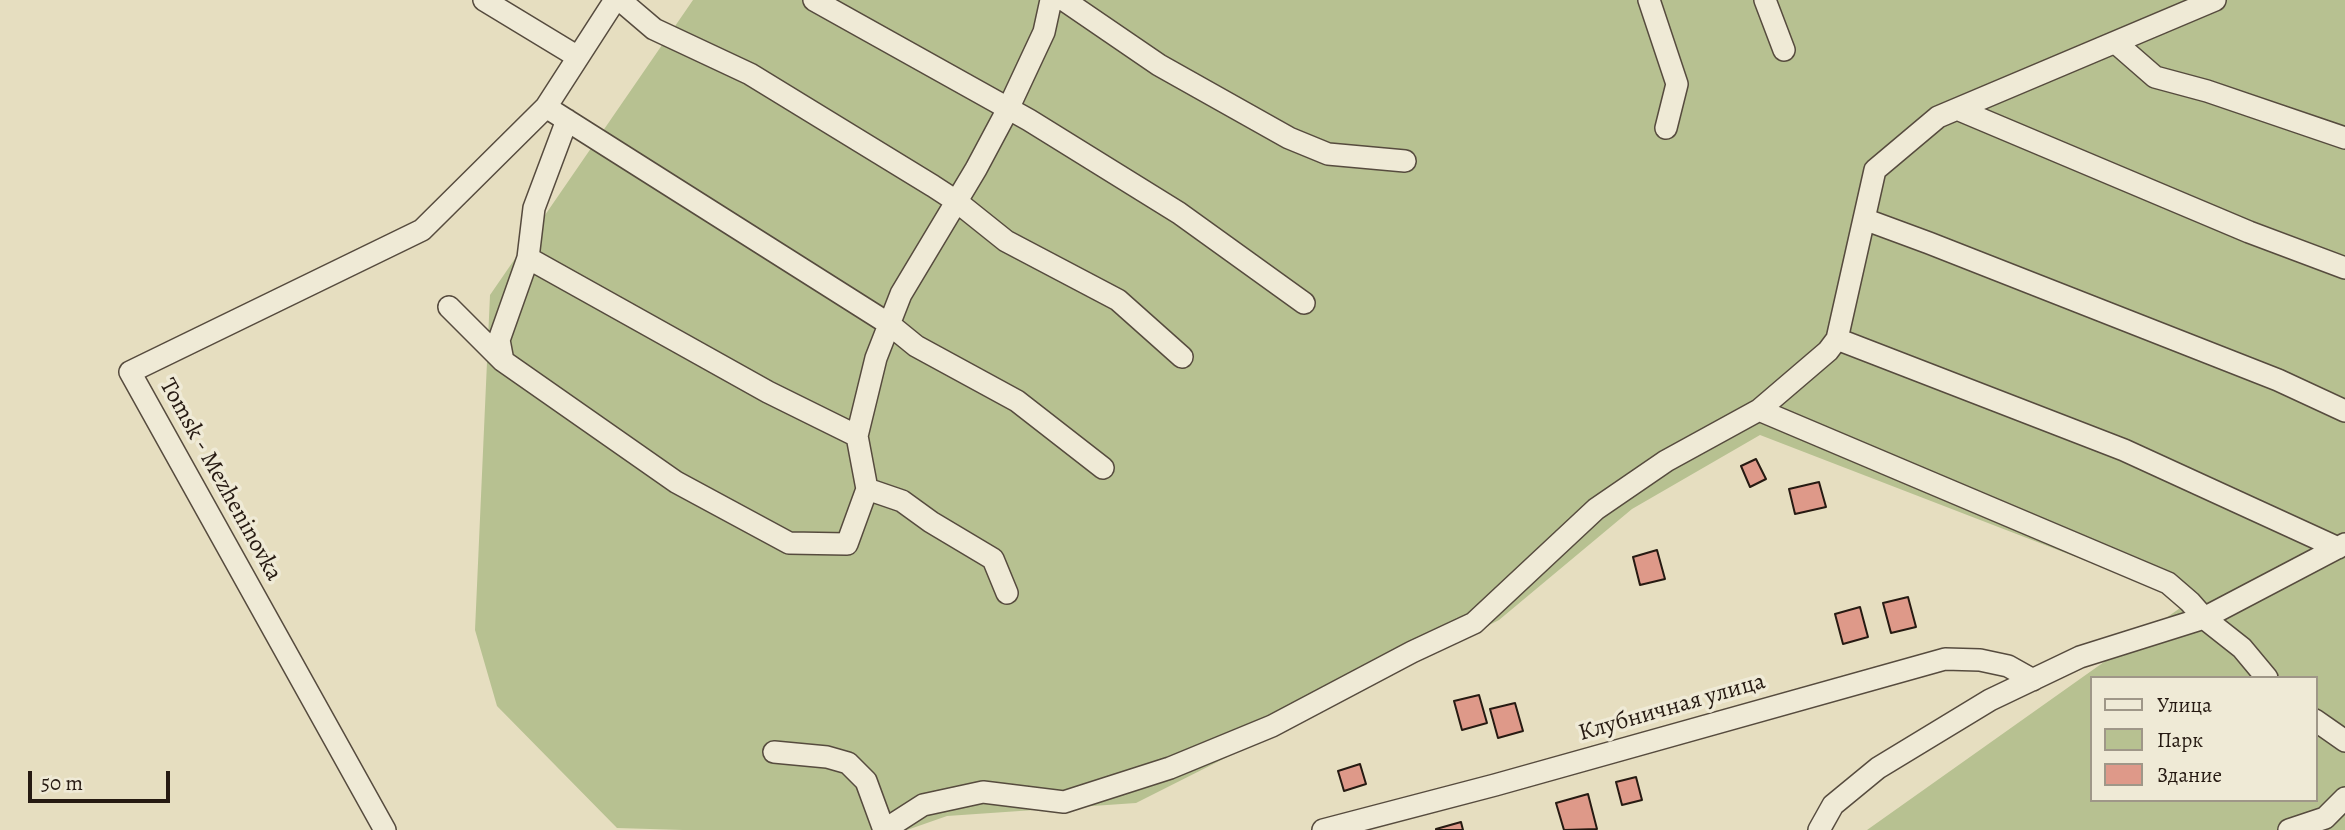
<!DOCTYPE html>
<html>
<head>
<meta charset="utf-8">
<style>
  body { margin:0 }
  #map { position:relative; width:2345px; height:830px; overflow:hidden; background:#e6dec0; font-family:Alegreya,serif }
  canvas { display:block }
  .legend { position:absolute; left:2090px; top:676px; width:228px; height:126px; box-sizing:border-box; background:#efead6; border:2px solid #9f9788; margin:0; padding:9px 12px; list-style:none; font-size:21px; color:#261a12 }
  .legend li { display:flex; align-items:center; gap:14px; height:35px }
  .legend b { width:35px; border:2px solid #9f9788 }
  .scale { position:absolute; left:28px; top:771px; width:142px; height:32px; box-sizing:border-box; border:4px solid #261a12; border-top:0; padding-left:9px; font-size:21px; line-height:24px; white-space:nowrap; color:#261a12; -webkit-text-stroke:5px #efead6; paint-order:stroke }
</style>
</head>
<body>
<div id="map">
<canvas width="2345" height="830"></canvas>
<ul class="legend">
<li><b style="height:9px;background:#efead6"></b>Улица</li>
<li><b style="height:19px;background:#b7c191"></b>Парк</li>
<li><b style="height:19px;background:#de9989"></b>Здание</li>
</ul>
<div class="scale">50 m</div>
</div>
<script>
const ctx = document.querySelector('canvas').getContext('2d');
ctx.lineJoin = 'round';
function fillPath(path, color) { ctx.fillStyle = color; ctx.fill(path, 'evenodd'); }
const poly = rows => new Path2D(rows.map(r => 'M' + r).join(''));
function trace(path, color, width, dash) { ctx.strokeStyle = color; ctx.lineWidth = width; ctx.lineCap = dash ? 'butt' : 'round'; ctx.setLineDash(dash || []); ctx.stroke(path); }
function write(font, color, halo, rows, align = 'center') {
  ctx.font = font + ' Alegreya,serif'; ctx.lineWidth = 7; ctx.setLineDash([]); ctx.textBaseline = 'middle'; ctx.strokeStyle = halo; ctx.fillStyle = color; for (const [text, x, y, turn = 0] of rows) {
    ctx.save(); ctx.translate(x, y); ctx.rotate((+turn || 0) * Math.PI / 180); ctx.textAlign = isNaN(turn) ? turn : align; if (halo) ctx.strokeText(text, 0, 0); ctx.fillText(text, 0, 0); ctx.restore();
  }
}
const green = poly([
  [693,0,2345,0,2345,830,1867,830,2190,601,1760,435,1632,509,1499,620,1136,803,947,816,907,830,683,830,617,828,497,706,475,630,490,295],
  [2091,678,2315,678,2315,800,2091,800]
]);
const building = poly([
  [1756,459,1766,479,1750,487,1741,466,1756,459],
  [1819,482,1826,507,1795,514,1789,489,1819,482],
  [1657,550,1665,579,1640,585,1633,557,1657,550],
  [1908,597,1916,627,1891,633,1883,603,1908,597],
  [1860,607,1868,637,1843,644,1835,614,1860,607],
  [1479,695,1487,723,1462,730,1454,701,1479,695],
  [1515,703,1523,731,1498,738,1490,709,1515,703],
  [1360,764,1366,784,1344,791,1338,771,1360,764],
  [1636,777,1642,800,1622,805,1616,782,1636,777],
  [1588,794,1597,829,1564,830,1556,803,1588,794],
  [1461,822,1463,830,1436,830,1436,829,1461,822]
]);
const minor = poly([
  [484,0,578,57],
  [620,0,654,29,750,74,933,186,956,201,1006,241,1118,300,1182,357],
  [814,0,1029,120,1179,213,1304,303],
  [1064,0,1159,65,1289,138,1328,154,1405,161],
  [1649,0,1677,84,1666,128],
  [1765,0,1784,50],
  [2116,43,2155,77,2207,91,2345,138],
  [546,107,889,324,916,346,1017,401,1103,468],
  [1957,109,2249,232,2345,268],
  [567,120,534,208,528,258,768,392,857,436],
  [1864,219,1929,243,2278,380,2345,411],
  [528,258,499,340,503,361,676,482,789,543,847,544,867,489,857,436,876,358,901,294,976,169,1008,109,1044,32,1051,0],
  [449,307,503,361],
  [1837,339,2124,450,2338,548],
  [1759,410,1828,351,1837,339,1875,170,1938,117,2215,0],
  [867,489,902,501,931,522,993,559,1007,593],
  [2315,720,2345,741],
  [774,752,827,757,848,763,866,781,884,830],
  [385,830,130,372,422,230,546,107,615,0],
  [884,830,923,805,983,792,1064,802,1170,768,1272,726,1412,652,1474,623,1596,509,1666,461,1759,410,2168,583,2190,602,2204,618,2242,648,2267,678],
  [1323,830,1495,785,1945,659,1980,660,2008,666,2033,680],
  [1819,830,1833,805,1878,768,1990,700,2080,657,2204,618,2345,544],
  [2289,830,2325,818,2345,798]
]);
const streetNames = [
  ["Tomsk - Mezheninovka",220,480,61],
  ["Клубничная улица",1672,708,-16]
];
fillPath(green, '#b7c191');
fillPath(building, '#de9989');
trace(building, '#261a12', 2);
trace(minor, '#564b3e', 24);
trace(minor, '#efead6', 21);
write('24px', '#261a12', '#efead6', streetNames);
</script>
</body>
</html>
